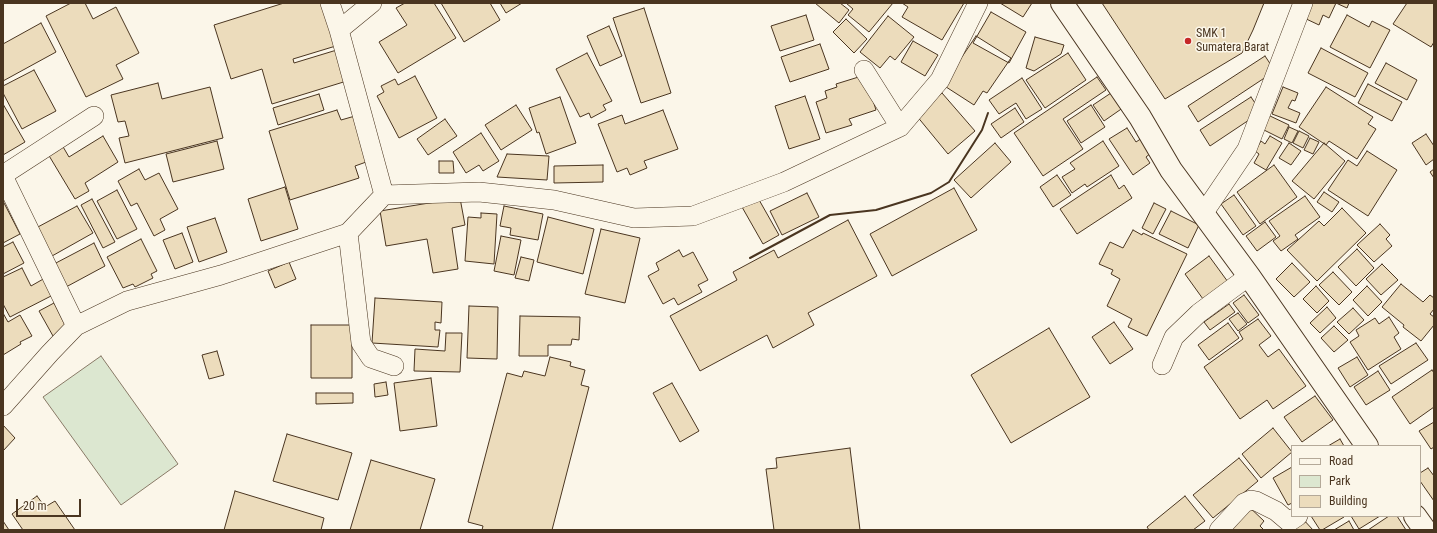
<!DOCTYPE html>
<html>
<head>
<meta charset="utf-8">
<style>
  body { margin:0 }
  #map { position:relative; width:1437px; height:533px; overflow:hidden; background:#fbf6e9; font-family:"Roboto Condensed",sans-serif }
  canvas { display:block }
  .frame { position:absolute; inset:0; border:4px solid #4a3520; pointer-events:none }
  .legend { position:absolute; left:1291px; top:445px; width:130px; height:72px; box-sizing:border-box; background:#fbf6e9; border:1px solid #b4a999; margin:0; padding:5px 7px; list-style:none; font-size:12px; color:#4a3520 }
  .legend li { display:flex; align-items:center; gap:8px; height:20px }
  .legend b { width:20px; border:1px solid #b4a999 }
  .scale { position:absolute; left:16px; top:499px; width:65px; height:18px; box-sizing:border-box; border:2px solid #4a3520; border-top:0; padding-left:5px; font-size:12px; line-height:14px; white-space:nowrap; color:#4a3520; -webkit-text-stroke:3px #fbf6e9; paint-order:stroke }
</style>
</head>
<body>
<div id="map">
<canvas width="1437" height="533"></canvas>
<div class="frame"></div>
<ul class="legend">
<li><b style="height:5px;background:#fbf6e9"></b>Road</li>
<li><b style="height:11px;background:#dce7d0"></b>Park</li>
<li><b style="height:11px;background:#ecdcbc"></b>Building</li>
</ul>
<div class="scale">20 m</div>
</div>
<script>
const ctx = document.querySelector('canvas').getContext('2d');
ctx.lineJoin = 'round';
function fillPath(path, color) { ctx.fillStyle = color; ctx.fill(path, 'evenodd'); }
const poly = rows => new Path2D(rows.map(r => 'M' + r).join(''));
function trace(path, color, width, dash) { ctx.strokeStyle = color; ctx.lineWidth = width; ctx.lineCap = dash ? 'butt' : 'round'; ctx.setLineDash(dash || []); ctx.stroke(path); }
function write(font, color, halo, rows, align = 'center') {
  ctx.font = font + ' "Roboto Condensed",sans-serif'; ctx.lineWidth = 3; ctx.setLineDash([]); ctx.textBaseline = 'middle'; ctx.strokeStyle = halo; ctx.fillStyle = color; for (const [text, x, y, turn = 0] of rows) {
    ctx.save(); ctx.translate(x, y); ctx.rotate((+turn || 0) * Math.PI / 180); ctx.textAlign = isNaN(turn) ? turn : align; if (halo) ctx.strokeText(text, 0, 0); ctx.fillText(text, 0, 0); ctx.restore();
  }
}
const green = poly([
  [101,356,178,464,121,505,43,397,101,356]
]);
const building = poly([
  [71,3,85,3,93,19,116,7,139,53,116,65,123,79,86,97,46,16,71,3],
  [284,3,326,3,339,45,293,59,294,63,340,49,350,80,272,104,262,69,231,79,214,25,284,3],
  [405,3,434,3,456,38,398,73,379,42,407,25,396,8,405,3],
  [441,3,490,3,500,20,464,42,441,3],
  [500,3,522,3,506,13,500,3],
  [815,3,840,3,849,10,839,23,815,3],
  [846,3,893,3,869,32,848,15,853,9,846,3],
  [902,3,964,3,942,40,902,17,908,7,902,3],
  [1000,3,1032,3,1023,17,1000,3],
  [1102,3,1264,3,1253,30,1242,53,1165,99,1102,3],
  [1309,3,1336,3,1329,18,1323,15,1319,25,1302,17,1309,3],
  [1336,3,1349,3,1347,8,1336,3],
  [1407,3,1434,3,1434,42,1431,47,1393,24,1407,3],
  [644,8,671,93,641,103,613,18,644,8],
  [991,12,1026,32,1009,63,973,43,991,12],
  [806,15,814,40,780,51,771,26,806,15],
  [1347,15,1369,27,1372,21,1390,30,1370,68,1330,47,1347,15],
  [888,16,914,37,895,60,890,56,880,68,860,52,888,16],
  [846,19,867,39,854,53,833,32,846,19],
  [41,23,56,52,3,81,3,44,41,23],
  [609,26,622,56,600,66,587,36,609,26],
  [976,36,1011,58,987,93,983,91,974,105,943,85,976,36],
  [1035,37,1064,45,1061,54,1034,71,1026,68,1035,37],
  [913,41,938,55,925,76,901,62,913,41],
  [820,44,829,69,790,82,781,57,820,44],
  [1321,48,1368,73,1355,97,1308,73,1321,48],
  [587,53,612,101,603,105,606,110,591,118,589,113,580,117,556,69,587,53],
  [1068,53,1086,80,1045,108,1026,80,1068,53],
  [1265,56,1275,71,1198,122,1188,106,1265,56],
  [1386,63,1417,80,1407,100,1375,83,1386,63],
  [34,70,56,111,22,129,3,93,3,86,34,70],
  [865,75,876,110,849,119,852,125,826,133,816,102,827,98,825,91,837,87,836,84,865,75],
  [415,76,437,118,399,138,377,96,384,92,381,86,395,79,398,85,415,76],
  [1097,77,1106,90,1063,119,1083,149,1043,176,1014,133,1097,77],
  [1022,78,1042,109,1026,119,1016,103,999,114,989,100,1022,78],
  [158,83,162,99,210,87,223,138,125,163,119,138,129,136,125,121,118,122,111,95,158,83],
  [1368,84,1402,102,1392,121,1358,103,1368,84],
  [1283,87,1298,93,1295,101,1292,100,1288,108,1300,113,1296,123,1272,114,1283,87],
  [1326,87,1373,117,1368,124,1376,129,1357,159,1329,141,1326,145,1299,127,1326,87],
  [1117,89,1127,105,1104,121,1093,105,1117,89],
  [942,93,975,131,948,154,916,115,942,93],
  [319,94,324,110,278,125,273,108,319,94],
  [805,96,820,139,789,149,775,106,805,96],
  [560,97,576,143,546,154,539,132,537,133,529,108,560,97],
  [1251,97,1261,112,1210,146,1200,130,1251,97],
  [3,104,25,142,3,155,3,104],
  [516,105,532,130,501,150,485,125,516,105],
  [1091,105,1105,127,1081,143,1067,121,1091,105],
  [1015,108,1024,122,1001,138,991,124,1015,108],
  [337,110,341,120,355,116,369,161,355,166,359,178,290,200,269,131,337,110],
  [663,110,678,149,644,161,647,168,630,175,627,168,617,172,598,124,622,115,625,124,663,110],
  [1268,115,1289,125,1282,139,1262,129,1268,115],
  [445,119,457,136,428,155,417,139,445,119],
  [1289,127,1298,131,1292,143,1284,139,1289,127],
  [1127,128,1136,142,1142,138,1151,153,1146,157,1150,163,1133,175,1109,139,1127,128],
  [1299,131,1309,136,1303,148,1293,143,1299,131],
  [481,133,499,161,483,171,479,165,466,173,453,152,481,133],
  [1426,134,1434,146,1434,159,1426,165,1412,143,1426,134],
  [103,136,118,162,85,183,89,191,75,199,48,154,62,145,69,157,103,136],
  [1270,136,1282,143,1266,170,1254,163,1259,154,1255,151,1261,141,1265,144,1270,136],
  [1310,138,1319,142,1313,154,1304,150,1310,138],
  [217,141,224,169,173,182,166,154,217,141],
  [1103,141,1119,166,1087,187,1085,184,1072,193,1062,177,1075,169,1070,163,1103,141],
  [995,143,1011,162,971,198,954,180,995,143],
  [1289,143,1301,151,1291,165,1279,158,1289,143],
  [1324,143,1345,161,1314,199,1292,181,1324,143],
  [1367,151,1397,170,1368,216,1328,190,1348,160,1357,166,1367,151],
  [507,154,549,156,547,180,497,177,507,154],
  [439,161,453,161,454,173,439,173,439,161],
  [603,165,603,182,554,183,554,166,603,165],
  [1274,165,1297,197,1260,224,1237,192,1274,165],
  [139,169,145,180,159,173,178,209,160,219,165,230,154,236,137,203,131,206,118,181,139,169],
  [1434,169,1434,178,1430,172,1434,169],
  [1057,175,1071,195,1053,207,1040,187,1057,175],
  [1111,175,1119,189,1124,185,1132,198,1077,234,1060,209,1111,175],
  [285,187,298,229,261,241,248,199,285,187],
  [954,188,977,230,892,276,870,234,954,188],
  [117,190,137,229,117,239,97,201,117,190],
  [1324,192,1339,202,1332,212,1317,202,1324,192],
  [807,193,819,217,782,235,770,211,807,193],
  [1234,195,1256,226,1243,235,1221,204,1234,195],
  [1305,196,1320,217,1295,235,1298,239,1281,251,1273,241,1280,236,1269,221,1305,196],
  [460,198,465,225,452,228,458,269,433,273,427,239,386,246,380,211,460,198],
  [758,198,779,235,763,244,742,207,758,198],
  [92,199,115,242,103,248,81,205,92,199],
  [3,201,20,234,3,243,3,201],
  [1154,203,1166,209,1153,234,1142,228,1154,203],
  [77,206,93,233,52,256,36,228,77,206],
  [504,206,543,214,538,240,510,235,511,228,500,226,504,206],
  [1342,208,1366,233,1317,281,1287,250,1319,221,1324,226,1342,208],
  [1171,211,1199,225,1188,248,1159,234,1171,211],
  [481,213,497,214,494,264,465,261,468,217,481,218,481,213],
  [548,217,594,229,583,274,537,262,548,217],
  [215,218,227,252,199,262,187,227,215,218],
  [848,220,877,276,808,313,814,325,773,348,767,335,700,371,670,316,737,280,733,272,774,250,778,258,848,220],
  [1265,222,1276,237,1257,251,1246,236,1265,222],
  [1380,224,1390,235,1386,239,1392,246,1374,262,1357,245,1380,224],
  [601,229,640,238,625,303,585,294,601,229],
  [1133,230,1142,235,1143,233,1187,254,1147,336,1128,327,1132,319,1107,306,1120,279,1111,274,1113,270,1099,264,1110,242,1123,248,1133,230],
  [182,233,193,262,175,269,163,240,182,233],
  [501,236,521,240,514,275,494,271,501,236],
  [141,239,157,271,151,274,153,278,135,287,133,284,123,288,107,257,141,239],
  [13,242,24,263,3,274,3,247,13,242],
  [94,243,105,266,66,287,54,264,94,243],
  [1357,249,1374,268,1356,286,1338,267,1357,249],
  [679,250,683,257,693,252,708,280,698,285,702,292,678,305,674,298,663,304,648,276,659,270,656,263,679,250],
  [1209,256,1228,282,1203,299,1185,274,1209,256],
  [521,257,534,260,529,281,515,278,521,257],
  [289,262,296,279,275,288,268,271,289,262],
  [1292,263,1310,282,1294,297,1276,279,1292,263],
  [1382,264,1398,280,1381,295,1366,279,1382,264],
  [22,268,31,286,45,278,53,295,10,317,3,304,3,277,22,268],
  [1333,272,1352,292,1339,305,1319,285,1333,272],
  [1401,284,1423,302,1430,295,1434,298,1434,309,1430,314,1434,317,1434,325,1421,341,1403,327,1404,325,1382,307,1401,284],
  [1316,286,1329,301,1317,313,1303,299,1316,286],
  [1367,286,1382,302,1368,316,1353,300,1367,286],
  [1244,295,1259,315,1248,323,1233,303,1244,295],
  [375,298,442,302,441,323,435,322,435,330,440,330,438,347,372,343,375,298],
  [54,303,67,329,53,336,39,311,54,303],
  [1229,304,1235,312,1210,330,1204,322,1229,304],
  [469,306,498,307,497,359,467,358,469,306],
  [1327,307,1336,318,1320,333,1310,323,1327,307],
  [1353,308,1364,320,1349,334,1337,322,1353,308],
  [3,313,8,322,20,315,32,336,20,342,21,344,3,355,3,313],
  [1238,313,1247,324,1238,331,1229,319,1238,313],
  [520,316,580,317,579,340,572,339,571,345,548,345,548,356,519,356,520,316],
  [1389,317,1399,333,1394,337,1401,349,1368,370,1350,342,1359,336,1356,330,1375,318,1379,324,1389,317],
  [1258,319,1271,336,1259,345,1268,357,1279,349,1306,386,1273,409,1267,400,1240,419,1204,367,1243,339,1239,332,1258,319],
  [1114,322,1133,349,1110,364,1092,337,1114,322],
  [1228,323,1239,338,1209,360,1198,345,1228,323],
  [311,325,352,325,352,378,311,378,311,325],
  [1334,326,1348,340,1334,352,1321,338,1334,326],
  [1049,328,1090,397,1011,443,971,375,1049,328],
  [446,333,462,333,460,372,414,371,415,349,445,351,446,333],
  [1416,343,1428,360,1391,384,1379,366,1416,343],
  [217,351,224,375,209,379,202,355,217,351],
  [550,357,571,362,570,366,585,370,581,385,589,387,552,530,482,530,483,526,468,522,507,373,522,377,524,371,545,376,550,357],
  [1357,357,1368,375,1350,387,1338,368,1357,357],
  [1432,370,1434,373,1434,407,1410,424,1392,397,1432,370],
  [1378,371,1390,390,1366,405,1354,387,1378,371],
  [431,378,437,426,400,431,394,383,431,378],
  [386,382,388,395,375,397,374,384,386,382],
  [672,383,699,431,680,442,653,393,672,383],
  [316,393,353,393,353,403,316,404,316,393],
  [1315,396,1333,420,1302,442,1284,417,1315,396],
  [1434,422,1434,447,1431,449,1419,431,1434,422],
  [3,425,15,438,3,451,3,425],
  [1273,428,1292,452,1261,478,1242,454,1273,428],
  [287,434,352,453,338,500,273,481,287,434],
  [1340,439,1344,446,1328,446,1340,439],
  [850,448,860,530,774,530,766,469,777,468,776,458,850,448],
  [1239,458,1258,481,1213,518,1193,495,1239,458],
  [371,460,435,479,420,530,350,530,371,460],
  [1292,467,1292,503,1288,505,1273,478,1292,467],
  [1428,468,1434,476,1434,501,1420,481,1420,473,1428,468],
  [235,491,324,518,321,530,224,530,235,491],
  [37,496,45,507,55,501,75,530,23,530,12,514,37,496],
  [1185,496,1205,521,1193,530,1149,530,1147,527,1185,496],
  [1246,504,1264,521,1260,526,1264,530,1220,530,1246,504],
  [1311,516,1343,516,1344,517,1322,530,1320,530,1311,516],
  [1351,516,1380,516,1359,529,1351,516],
  [1389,516,1397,516,1406,530,1368,530,1389,516],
  [1302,518,1313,530,1288,530,1302,518],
  [3,521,9,530,3,530,3,521],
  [1349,521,1354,530,1334,530,1349,521]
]);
const street = poly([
  [330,3,339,30,384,195],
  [339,30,372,3],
  [864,70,900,127],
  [3,175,94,116],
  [3,176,76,326],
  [1203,214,1247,149,1303,3],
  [348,233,361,343,371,358,394,366],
  [1162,365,1174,337,1199,313,1249,276],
  [3,406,50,353,76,326,127,301,221,275,348,233,384,195,479,192,554,200,634,218,693,216,784,182,900,127,940,80,978,3],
  [1219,530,1244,503,1251,500,1256,501,1276,511,1289,522,1298,516]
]);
const secondary = poly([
  [1062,3,1140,117,1171,170,1249,276,1367,446],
  [1415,516,1425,530]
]);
const wall = poly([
  [750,258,830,215,876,210,931,193,949,182,982,130,988,113]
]);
const markers = [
  [1188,41,4,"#c62828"]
];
const poiNames = [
  ["SMK 1",1196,34],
  ["Sumatera Barat",1196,48]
];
fillPath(green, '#dce7d0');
trace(green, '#887966', 1);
fillPath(building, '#ecdcbc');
trace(building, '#4a3520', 1);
trace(street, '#4a3520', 20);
trace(secondary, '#4a3520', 24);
trace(street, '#fbf6e9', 19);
trace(secondary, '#fbf6e9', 22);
trace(wall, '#4a3520', 2);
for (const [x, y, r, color] of markers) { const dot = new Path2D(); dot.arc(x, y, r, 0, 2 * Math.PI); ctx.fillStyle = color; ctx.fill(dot); trace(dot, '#fbf6e9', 1.5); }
write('12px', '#4a3520', '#fbf6e9', poiNames, 'left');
</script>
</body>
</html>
